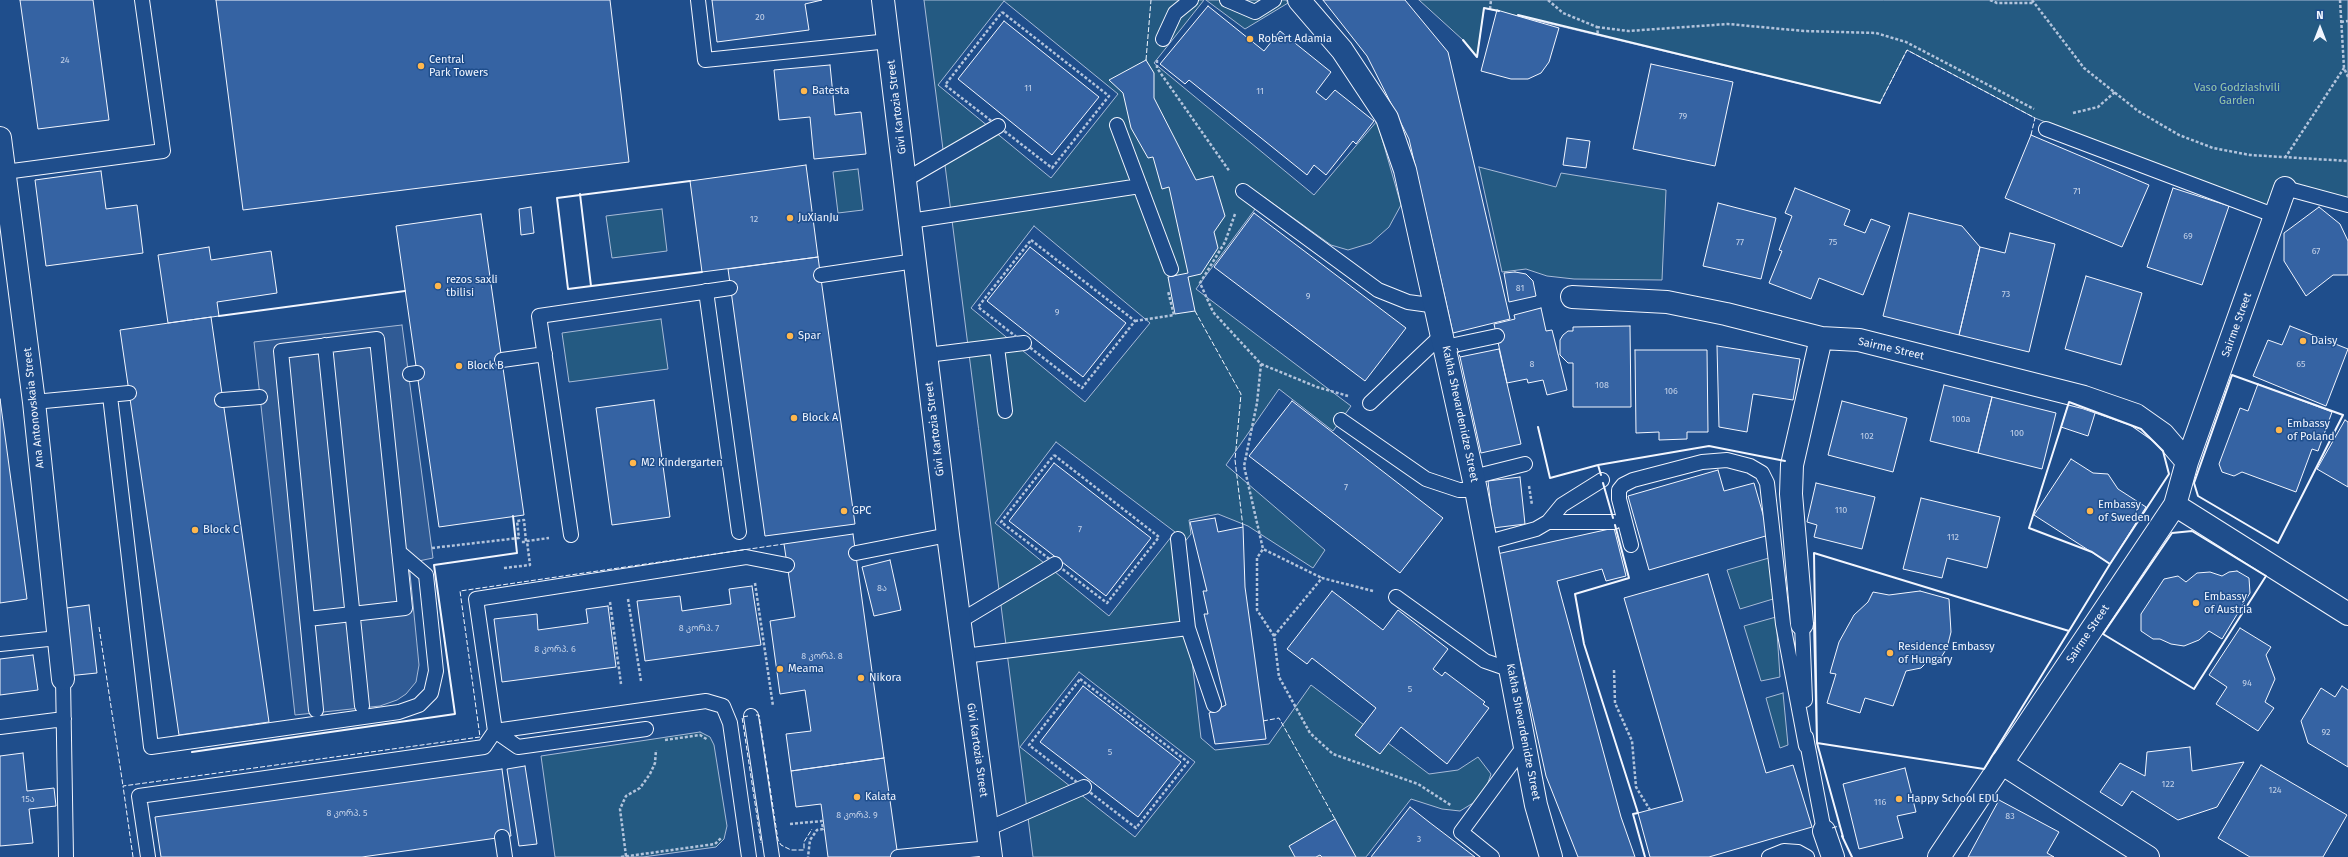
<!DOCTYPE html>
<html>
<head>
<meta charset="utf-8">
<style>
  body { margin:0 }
  #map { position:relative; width:2348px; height:857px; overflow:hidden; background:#1f4e8c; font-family:"Fira Sans",sans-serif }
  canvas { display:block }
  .north { position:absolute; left:2300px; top:8px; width:40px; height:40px; -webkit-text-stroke:3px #1f4e8c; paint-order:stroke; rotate:0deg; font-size:11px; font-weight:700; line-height:16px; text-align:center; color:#f2f6ff }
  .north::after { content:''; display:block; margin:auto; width:14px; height:18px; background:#f2f6ff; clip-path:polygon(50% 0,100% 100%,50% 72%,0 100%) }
</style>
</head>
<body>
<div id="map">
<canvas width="2348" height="857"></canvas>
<div class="north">N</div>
</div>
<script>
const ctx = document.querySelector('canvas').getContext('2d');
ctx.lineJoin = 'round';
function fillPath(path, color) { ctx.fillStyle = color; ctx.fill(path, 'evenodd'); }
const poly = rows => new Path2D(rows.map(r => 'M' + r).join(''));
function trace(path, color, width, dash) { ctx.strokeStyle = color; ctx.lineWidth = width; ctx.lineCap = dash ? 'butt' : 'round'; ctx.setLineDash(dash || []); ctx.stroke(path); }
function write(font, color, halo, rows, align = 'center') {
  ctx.font = font + ' "Fira Sans","Noto Sans Georgian",sans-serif'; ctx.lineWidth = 3; ctx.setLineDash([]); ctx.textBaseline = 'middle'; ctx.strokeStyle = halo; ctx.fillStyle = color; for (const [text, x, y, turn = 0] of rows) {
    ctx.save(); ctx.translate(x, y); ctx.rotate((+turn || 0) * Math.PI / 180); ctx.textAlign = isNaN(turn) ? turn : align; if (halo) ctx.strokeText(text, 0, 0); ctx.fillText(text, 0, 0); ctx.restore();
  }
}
const green = poly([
  [924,0,1204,0,1154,63,1314,195,1377,121,1401,205,1389,227,1371,243,1348,250,1331,245,1264,197,1196,289,1351,406,1333,431,1279,389,1226,465,1325,550,1313,568,1248,526,1218,514,1189,520,1191,534,1179,549,1201,738,1215,750,1269,744,1311,685,1429,774,1458,770,1478,757,1491,774,1483,797,1460,811,1442,809,1411,799,1366,857,1033,857,924,0],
  [1004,1,1118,94,1051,178,938,85,1004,1],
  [1034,226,1150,323,1085,402,971,308,1034,226],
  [1056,442,1175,532,1109,616,995,523,1056,442],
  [1079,672,1195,762,1135,837,1020,747,1079,672],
  [1206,0,1286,0,1288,3,1245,29,1206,0],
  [1419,0,2348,0,2348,201,2276,180,2267,206,2035,118,1907,50,1880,103,1484,8,1477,57,1463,40,1419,0],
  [1479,167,1556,187,1561,173,1666,190,1662,280,1574,279,1547,276,1526,269,1502,272,1479,167],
  [858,169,863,210,838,213,833,172,858,169],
  [662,209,667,251,612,258,606,216,662,209],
  [661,319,668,369,569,382,562,333,661,319],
  [1769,558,1773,599,1740,609,1727,570,1769,558],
  [1776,617,1780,677,1761,681,1744,626,1776,617],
  [1783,693,1788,745,1780,748,1766,698,1783,693],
  [700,732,710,737,714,745,727,826,724,839,716,847,643,857,555,857,541,756,700,732]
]);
const parking = poly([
  [402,325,433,558,409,563,419,665,416,682,406,694,397,700,380,706,295,715,254,342,402,325]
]);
const building = poly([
  [20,0,93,0,109,120,38,129,20,0],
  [216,0,610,0,629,162,243,210,216,0],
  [712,0,822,0,805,4,809,30,717,42,712,0],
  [1323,0,1405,0,1448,52,1510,319,1453,333,1409,139,1367,56,1323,0],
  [1208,6,1264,51,1280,31,1331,72,1316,92,1326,100,1335,90,1374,121,1356,144,1353,141,1326,175,1314,165,1307,175,1189,80,1185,84,1160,64,1208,6],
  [1497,10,1559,28,1549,62,1541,73,1528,79,1511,79,1481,71,1497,10],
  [1004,21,1099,97,1052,155,958,79,1004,21],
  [1146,60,1154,73,1154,98,1196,180,1213,176,1225,216,1214,232,1218,248,1201,274,1188,277,1195,311,1175,314,1168,277,1188,273,1169,187,1162,189,1153,157,1148,158,1131,128,1123,93,1109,80,1146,60],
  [1651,64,1733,82,1715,166,1633,149,1651,64],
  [830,65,835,115,861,112,866,154,814,159,810,117,779,120,774,70,830,65],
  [2031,135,2149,185,2122,247,2005,198,2031,135],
  [1567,138,1590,141,1586,168,1563,165,1567,138],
  [806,165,818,257,702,272,690,181,806,165],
  [101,171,106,209,137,205,143,253,46,266,35,180,101,171],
  [1795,188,1850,210,1844,225,1865,233,1871,219,1890,226,1863,295,1819,278,1811,299,1769,283,1782,251,1779,250,1792,216,1785,213,1795,188],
  [2173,188,2229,206,2202,285,2147,267,2173,188],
  [1718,203,1776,218,1761,279,1703,266,1718,203],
  [531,207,534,233,521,235,519,209,531,207],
  [2319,207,2340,224,2348,241,2348,275,2333,275,2306,296,2284,261,2284,233,2319,207],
  [1254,213,1406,328,1365,381,1214,267,1254,213],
  [1909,213,1962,226,1980,247,1959,335,1883,316,1909,213],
  [481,214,524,515,439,527,396,226,481,214],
  [2010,233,2055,244,2029,352,1959,335,1980,247,2005,253,2010,233],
  [209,247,211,260,271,251,277,293,217,302,219,316,168,323,158,255,209,247],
  [1030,247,1126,323,1083,377,987,301,1030,247],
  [818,257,855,524,765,536,728,269,818,257],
  [1515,272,1526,274,1533,281,1536,296,1509,302,1504,273,1515,272],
  [2086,276,2142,293,2121,365,2065,349,2086,276],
  [1541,308,1546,331,1552,330,1567,390,1547,395,1543,380,1528,383,1527,379,1507,383,1494,324,1515,319,1514,315,1541,308],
  [211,317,269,722,179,735,120,330,211,317],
  [1630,326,1631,407,1573,407,1573,363,1568,363,1560,355,1560,340,1563,335,1568,331,1573,331,1573,327,1630,326],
  [2290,326,2348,349,2326,406,2253,376,2268,340,2282,345,2290,326],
  [1717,346,1800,359,1793,400,1753,394,1747,432,1719,427,1717,346],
  [1499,349,1521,444,1481,453,1460,357,1499,349],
  [1635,350,1707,350,1708,432,1687,432,1687,439,1659,440,1659,432,1636,433,1635,350],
  [2258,384,2332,412,2318,451,2312,449,2296,492,2242,472,2234,476,2222,472,2219,464,2240,408,2248,411,2258,384],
  [1944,385,1992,397,1978,453,1930,441,1944,385],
  [1992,397,2056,413,2042,469,1978,453,1992,397],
  [0,399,27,599,0,603,0,399],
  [654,400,670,517,612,525,596,408,654,400],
  [1292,401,1443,518,1400,573,1249,456,1292,401],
  [1842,401,1907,418,1893,472,1828,455,1842,401],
  [2069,402,2096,410,2088,436,2061,427,2069,402],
  [2345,420,2348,422,2348,487,2317,469,2345,420],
  [2071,459,2093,473,2108,474,2118,489,2146,507,2110,564,2034,515,2071,459],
  [1054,463,1151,538,1106,596,1009,521,1054,463],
  [1718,470,1724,491,1754,483,1769,535,1649,570,1628,496,1718,470],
  [1520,477,1525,524,1493,528,1488,481,1520,477],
  [1816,483,1875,497,1862,549,1814,537,1817,525,1807,522,1816,483],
  [1921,498,2000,517,1987,568,1947,558,1942,578,1903,569,1921,498],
  [1215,518,1218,532,1243,527,1245,587,1266,739,1215,744,1209,713,1226,705,1204,614,1208,614,1203,591,1207,591,1190,522,1215,518],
  [1614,528,1626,576,1606,581,1602,569,1557,581,1621,817,1635,857,1578,857,1546,776,1497,554,1614,528],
  [853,534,884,758,791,771,786,734,811,731,805,690,780,694,770,621,795,617,784,544,853,534],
  [890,560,901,610,874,616,862,567,890,560],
  [2237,571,2249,578,2250,593,2222,639,2209,631,2199,640,2184,646,2171,644,2160,639,2153,639,2141,631,2141,614,2164,579,2178,576,2186,582,2197,573,2210,572,2222,576,2229,572,2237,571],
  [1708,574,1766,773,1793,765,1812,827,1709,857,1650,857,1638,813,1683,801,1624,598,1708,574],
  [752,586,761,645,645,661,637,601,680,596,682,611,695,609,731,604,729,589,752,586],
  [1332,591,1383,630,1398,610,1448,649,1433,669,1442,676,1445,672,1485,702,1483,704,1489,708,1447,764,1401,727,1380,754,1355,735,1376,708,1312,658,1307,664,1287,649,1332,591],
  [1920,591,1949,599,1951,632,1947,648,1940,659,1932,657,1921,668,1906,671,1893,706,1865,698,1860,713,1827,703,1836,674,1830,673,1839,642,1854,615,1868,602,1873,592,1889,595,1920,591],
  [89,605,97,673,67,676,59,609,89,605],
  [608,606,616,667,502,682,494,619,537,614,538,630,588,623,586,609,608,606],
  [2240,628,2271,647,2266,655,2275,679,2265,702,2274,708,2258,731,2216,704,2227,687,2209,675,2240,628],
  [33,655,38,690,0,695,0,659,33,655],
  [1083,686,1181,762,1138,817,1040,742,1083,686],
  [2342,686,2348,690,2348,767,2308,743,2301,721,2321,688,2335,697,2342,686],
  [2190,747,2192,771,2244,762,2217,807,2178,820,2132,791,2122,806,2100,792,2120,763,2145,776,2147,752,2190,747],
  [23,753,27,791,54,788,56,806,29,809,33,843,0,846,0,756,23,753],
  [884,758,898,857,828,857,821,804,796,807,791,771,884,758],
  [2261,765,2347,815,2323,857,2250,857,2218,838,2261,765],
  [525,766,537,844,519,846,507,769,525,766],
  [1905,768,1916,812,1897,816,1903,838,1859,849,1843,784,1905,768],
  [502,769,511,836,362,857,161,857,155,817,502,769],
  [1999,800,2059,832,2047,853,2054,857,1968,857,1999,800],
  [1410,807,1429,822,1475,857,1371,857,1410,807],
  [1335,819,1356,857,1322,857,1320,855,1316,857,1295,857,1289,846,1335,819]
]);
const path = poly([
  [1548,0,1563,13,1597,27,1598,35],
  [1990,0,1997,3,2034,3],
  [2032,0,2084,68,2138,111,2179,135,2213,148,2250,155,2348,161],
  [2340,0,2344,68,2348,77],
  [1490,9,1491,0],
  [1002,12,1109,96,1052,168,945,85,1002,12],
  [2341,22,2348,21],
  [1597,27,1628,31,1728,24,1804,31,1876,33,1906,42,2034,109],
  [1157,60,1157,68,1230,172],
  [2073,113,2098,107,2115,92],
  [2285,158,2344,68],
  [1235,214,1225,242,1200,283,1213,312,1261,364,1257,403,1244,466,1263,549],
  [1031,240,1135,321,1082,388,978,307,1031,240],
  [1135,321,1174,315,1168,291],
  [1261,364,1317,387,1348,396],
  [1054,455,1159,537,1107,603,1001,522,1054,455],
  [1529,486,1532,505],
  [432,548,519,538,517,521,524,520,526,542,520,542],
  [504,568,530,565,527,541,549,538],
  [755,583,773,706],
  [1373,591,1322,578,1274,636,1279,677,1310,733,1333,754,1418,784,1452,806],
  [628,599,641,681],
  [610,602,621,684],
  [1274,636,1257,610,1257,558,1263,549,1322,578],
  [1614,670,1615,703,1632,741,1636,787,1650,810],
  [1080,679,1188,762,1136,828,1029,745,1080,679],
  [665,740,700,735,708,740],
  [790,824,822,821,823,829,817,830,810,840,808,857],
  [626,856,620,809,626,796,640,788,650,774,655,763,656,750],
  [621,857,715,844,722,837]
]);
const lane = poly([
  [698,0,705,60,889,41],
  [1227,0,1255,12,1274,0],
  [1163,39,1175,13,1191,0],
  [1117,125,1171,269],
  [2046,129,2276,216],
  [5,172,163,151,142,0],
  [905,180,998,126],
  [2285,188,2348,205],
  [1243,191,1378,290,1408,302,1437,306],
  [910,221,1140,186],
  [821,275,915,261],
  [706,291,739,532],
  [325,345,362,706],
  [997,347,1005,411],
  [1445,347,1497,336],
  [927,355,1024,343],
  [502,360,545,354],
  [410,374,417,373],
  [110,396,151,747,399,712,419,705,431,693,436,671,426,575,399,552],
  [222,400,260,397],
  [34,402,129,393],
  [1370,403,1443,334],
  [1341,420,1426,479,1459,490,1476,490],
  [1473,477,1525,464],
  [1548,522,1562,505,1602,480],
  [571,535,539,316,730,288],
  [1178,539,1188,628],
  [1485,543,1536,529,1548,522,1614,522],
  [1631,545,1619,499,1619,490,1623,485,1633,480,1702,462,1727,460,1750,466,1762,473,1767,483,1783,624,1806,746],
  [856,553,948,535],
  [1396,597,1485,661,1511,670],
  [308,619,405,608,377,339,281,351,316,710],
  [960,621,1055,564],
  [1802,624,1805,700],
  [0,644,58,638],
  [964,656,1188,628,1214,705],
  [63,679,66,857],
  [751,716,772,857],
  [0,727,64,719],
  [495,731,706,701,723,706,730,723,749,857],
  [495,731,518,747,646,729],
  [1806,737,1824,831],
  [987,829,1084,787],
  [502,837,505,857],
  [148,857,139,796,484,747,495,731,476,599,746,557,787,565],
  [898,857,990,848],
  [1492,857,1461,832,1525,745],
  [1769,857,1784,851,1798,852,1807,857]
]);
const street = poly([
  [1299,0,1342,50,1387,118,1405,170,1476,490,1536,805,1551,857],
  [0,138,34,402,63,679],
  [1572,297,1667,302,1726,314,1821,338,1859,340,2084,397,2136,415,2163,434,2187,462],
  [2175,505,2348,614],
  [1802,624,1791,494,1792,465,1821,338],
  [2001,763,2148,857],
  [1824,831,1833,857],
  [1939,857,2175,505,2187,462,2285,188]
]);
const secondary = poly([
  [883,0,948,535,991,857]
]);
const fence = poly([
  [1146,60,1151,0],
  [1880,103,1907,50,2035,118,2031,135],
  [1195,311,1241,394,1235,460,1243,527],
  [1457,348,1460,357],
  [99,627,123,786],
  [756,715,759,715,778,840,781,845,791,850,804,850,804,842,812,829],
  [748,716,742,717,761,843],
  [1263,721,1279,718,1335,819],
  [1832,828,1839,826],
  [133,857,123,786,480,737,460,591,784,544]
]);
const wall = poly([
  [1518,15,1880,103],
  [1463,40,1477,57,1484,8,1499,11],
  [690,181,557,198,568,289,702,272],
  [580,194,591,286],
  [219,316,405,291],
  [2232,375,2343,415,2278,543,2198,496,2194,483,2232,375],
  [2069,402,2141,429,2163,451,2169,474,2110,564,2092,552,2029,528,2069,402],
  [1538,427,1550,478,1598,465],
  [1601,475,1598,465,1709,446,1785,461],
  [1603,483,1613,518],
  [1615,525,1629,578,1575,594,1584,644,1638,813,1633,814,1645,857],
  [2192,531,2266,576,2194,689,2103,634,2172,533,2192,531],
  [1814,623,1817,743,1984,769,2069,631,1814,553,1817,743,1843,837],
  [2069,631,2110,564],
  [192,752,455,714,434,565,517,553,513,516],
  [1842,836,1852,857]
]);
const markers = [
  [1250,39,4,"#ffb74d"],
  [421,66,4,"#ffb74d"],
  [804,91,4,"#ffb74d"],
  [790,218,4,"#ffb74d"],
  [438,286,4,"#ffb74d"],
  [790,336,4,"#ffb74d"],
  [2303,341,4,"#ffb74d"],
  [459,366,4,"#ffb74d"],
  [794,418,4,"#ffb74d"],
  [2279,430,4,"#ffb74d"],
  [633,463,4,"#ffb74d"],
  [844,511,4,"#ffb74d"],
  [2090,511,4,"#ffb74d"],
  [195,530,4,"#ffb74d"],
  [2196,603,4,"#ffb74d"],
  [1890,653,4,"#ffb74d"],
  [780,669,4,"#ffb74d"],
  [861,678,4,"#ffb74d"],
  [857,797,4,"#ffb74d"],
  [1899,799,4,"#ffb74d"]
];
const numberNames = [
  ["20",760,17],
  ["24",65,60],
  ["11",1028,88],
  ["11",1260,91],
  ["79",1683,116],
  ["71",2077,191],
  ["12",754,219],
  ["69",2188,236],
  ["77",1740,242],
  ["75",1833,242],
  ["67",2316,251],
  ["81",1520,288],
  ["73",2006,294],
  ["9",1308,296],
  ["9",1057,312],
  ["8",1532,364],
  ["65",2301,364],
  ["108",1602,385],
  ["106",1671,391],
  ["100a",1961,419],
  ["100",2017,433],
  ["102",1867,436],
  ["7",1346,487],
  ["110",1841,510],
  ["7",1080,529],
  ["112",1953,537],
  ["8ა",882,588],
  ["8 კორპ. 7",699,628],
  ["8 კორპ. 6",555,649],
  ["8 კორპ. 8",822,656],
  ["94",2247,683],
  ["5",1410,689],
  ["92",2326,732],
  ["5",1110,752],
  ["122",2168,784],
  ["124",2275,790],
  ["15ა",28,799],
  ["116",1880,802],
  ["8 კორპ. 5",347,813],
  ["8 კორპ. 9",857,815],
  ["83",2010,816],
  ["3",1419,839]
];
const poiNames = [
  ["Robert Adamia",1258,39],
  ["Central",429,60],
  ["Park Towers",429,73],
  ["Batesta",812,91],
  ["JuXianJu",798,218],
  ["rezos saxli",446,280],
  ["tbilisi",446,293],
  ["Spar",798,336],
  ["Daisy",2311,341],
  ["Block B",467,366],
  ["Block A",802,418],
  ["Embassy",2287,424],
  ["of Poland",2287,437],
  ["M2 Kindergarten",641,463],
  ["Embassy",2098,505],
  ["of Sweden",2098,518],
  ["GPC",852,511],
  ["Block C",203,530],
  ["Embassy",2204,597],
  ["of Austria",2204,610],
  ["Residence Embassy",1898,647],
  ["of Hungary",1898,660],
  ["Meama",788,669],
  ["Nikora",869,678],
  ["Kalata",865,797],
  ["Happy School EDU",1907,799]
];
const parkNames = [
  ["Vaso Godziashvili",2237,88],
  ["Garden",2237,101]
];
const streetNames = [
  ["Givi Kartozia Street",897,107,-97],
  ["Sairme Street",2237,325,-70],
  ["Sairme Street",1891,349,13],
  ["Ana Antonovskaia Street",34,408,-96],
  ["Kakha Shevardenidze Street",1460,414,78],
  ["Givi Kartozia Street",935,429,-97],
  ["Sairme Street",2088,634,-56],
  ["Kakha Shevardenidze Street",1523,732,79],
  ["Givi Kartozia Street",977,750,82]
];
fillPath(green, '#245a82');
trace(green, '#a8bbd7', 1);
fillPath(parking, '#305b95');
trace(parking, '#a8bbd7', 1);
fillPath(building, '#3563a3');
trace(building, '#f2f6ff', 1);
trace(lane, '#f2f6ff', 16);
trace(street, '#f2f6ff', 24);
trace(secondary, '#f2f6ff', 24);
trace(path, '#b3c4dc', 2.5, [3, 2]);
trace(lane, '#1f4e8c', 14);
trace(street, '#1f4e8c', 22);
trace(secondary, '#1f4e8c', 22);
trace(fence, '#f2f6ff', 1, [5, 2]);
trace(wall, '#f2f6ff', 2);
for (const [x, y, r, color] of markers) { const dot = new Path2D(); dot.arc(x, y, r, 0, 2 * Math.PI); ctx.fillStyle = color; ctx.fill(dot); trace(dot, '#1f4e8c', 1.5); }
write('9px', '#c3d1e8', null, numberNames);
write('11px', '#f2f6ff', '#1f4e8c', poiNames, 'left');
write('11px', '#97c8a6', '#1f4e8c', parkNames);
write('11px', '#f2f6ff', '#1f4e8c', streetNames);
</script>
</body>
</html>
